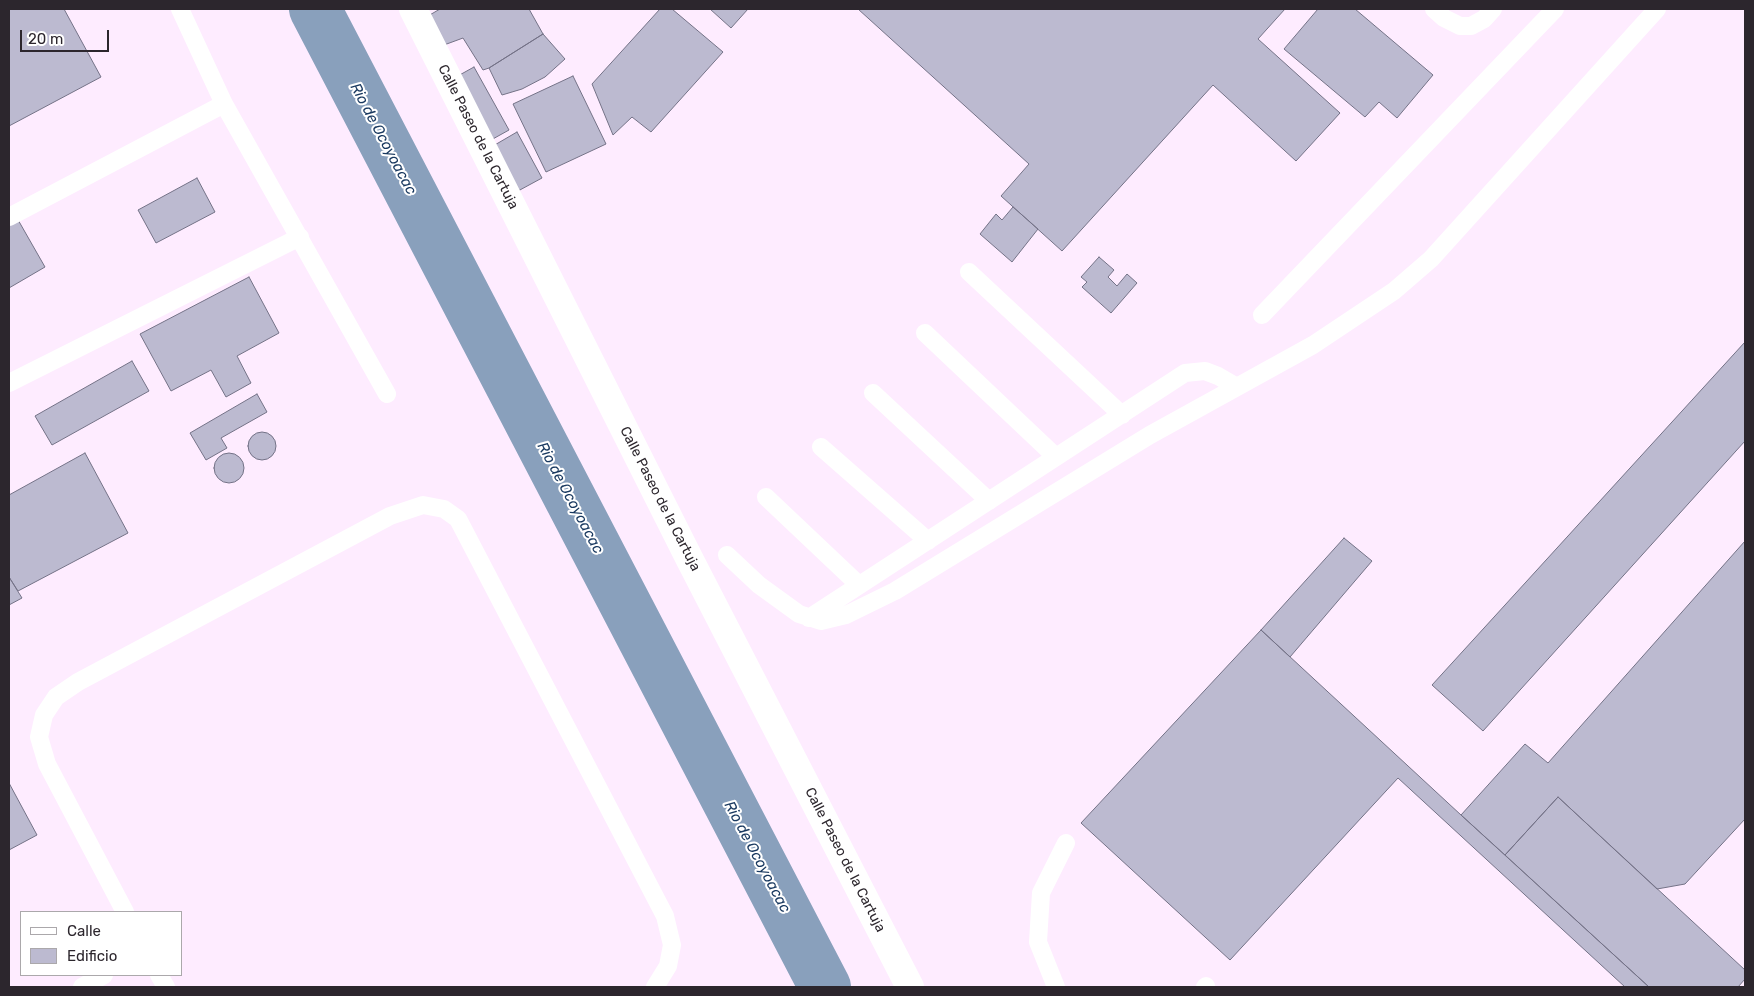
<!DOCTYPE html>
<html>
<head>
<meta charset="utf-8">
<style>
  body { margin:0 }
  #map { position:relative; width:1754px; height:996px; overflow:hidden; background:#feecff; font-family:Rubik,sans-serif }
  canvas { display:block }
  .frame { position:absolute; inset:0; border:10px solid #2c262d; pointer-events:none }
  .legend { position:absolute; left:20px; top:911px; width:162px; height:65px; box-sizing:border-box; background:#fff; border:1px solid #aba8ab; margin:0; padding:6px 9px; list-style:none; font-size:15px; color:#2c262d }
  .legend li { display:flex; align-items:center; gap:10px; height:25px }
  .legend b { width:25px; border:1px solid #aba8ab }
  .scale { position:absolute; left:20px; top:30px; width:89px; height:22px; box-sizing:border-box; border:2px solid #2c262d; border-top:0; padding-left:6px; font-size:15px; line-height:18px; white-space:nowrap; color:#2c262d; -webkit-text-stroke:4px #fff; paint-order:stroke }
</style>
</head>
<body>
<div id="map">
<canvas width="1754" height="996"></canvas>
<div class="frame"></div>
<ul class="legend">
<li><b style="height:6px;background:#fff"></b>Calle</li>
<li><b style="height:14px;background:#bcbad0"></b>Edificio</li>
</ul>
<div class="scale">20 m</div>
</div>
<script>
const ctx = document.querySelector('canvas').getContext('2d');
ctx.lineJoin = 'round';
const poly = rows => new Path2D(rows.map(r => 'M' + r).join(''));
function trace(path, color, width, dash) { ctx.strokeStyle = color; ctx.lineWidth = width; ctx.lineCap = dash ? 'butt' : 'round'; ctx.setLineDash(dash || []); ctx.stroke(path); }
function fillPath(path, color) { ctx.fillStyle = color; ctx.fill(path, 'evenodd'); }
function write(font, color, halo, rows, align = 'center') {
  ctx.font = font + ' Rubik,sans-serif'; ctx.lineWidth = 4; ctx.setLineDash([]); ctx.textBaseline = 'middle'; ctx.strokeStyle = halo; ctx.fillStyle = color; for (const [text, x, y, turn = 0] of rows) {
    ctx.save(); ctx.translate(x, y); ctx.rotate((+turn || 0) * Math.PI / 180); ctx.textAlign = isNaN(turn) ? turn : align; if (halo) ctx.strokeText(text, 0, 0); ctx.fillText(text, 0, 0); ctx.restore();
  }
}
const river = poly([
  [315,9,825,987]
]);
const building = poly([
  [9,9,64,9,101,77,9,126,9,9],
  [440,9,529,9,543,34,489,68,483,70,463,38,444,45,428,16,440,9],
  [660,9,672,9,723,52,651,132,632,117,613,135,592,84,660,9],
  [710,9,748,9,731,28,710,9],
  [858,9,1285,9,1258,39,1340,113,1296,161,1213,85,1062,251,1001,196,1029,164,858,9],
  [1318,9,1355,9,1433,75,1397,118,1379,102,1365,117,1284,49,1318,9],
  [543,34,565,59,545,77,522,89,502,95,489,68,543,34],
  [474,67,509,130,491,140,456,77,474,67],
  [573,76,606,144,546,172,513,104,573,76],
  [517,132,542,178,518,191,493,146,517,132],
  [197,178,215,212,156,243,138,210,197,178],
  [1013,207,1038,229,1012,262,980,234,996,214,1002,220,1013,207],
  [17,218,45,267,9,288,9,222,17,218],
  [1099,257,1114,270,1108,277,1117,286,1127,274,1137,283,1111,313,1082,287,1087,282,1081,277,1099,257],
  [249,277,279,333,237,356,251,383,226,397,211,370,171,391,140,334,249,277],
  [1745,342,1745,441,1483,731,1432,685,1745,342],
  [132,361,149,391,52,445,35,416,132,361],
  [257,394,267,412,221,438,227,448,206,460,190,433,257,394],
  '248 446a14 14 0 1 1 28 0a14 14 0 1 1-28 0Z',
  '214 468a15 15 0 1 1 30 0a15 15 0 1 1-30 0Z',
  [85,453,128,533,18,591,9,577,9,495,85,453],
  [1344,538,1372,561,1290,657,1261,630,1344,538],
  [1745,541,1745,819,1685,884,1657,889,1558,797,1505,855,1461,815,1525,744,1548,763,1745,541],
  [9,577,22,598,9,605,9,577],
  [1261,630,1461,815,1649,987,1625,987,1398,778,1230,960,1081,823,1261,630],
  [9,783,37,835,9,850,9,783],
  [1558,797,1745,970,1745,979,1738,987,1649,987,1505,855,1558,797]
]);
const service = poly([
  [180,9,224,104,387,394],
  [1434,9,1444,18,1460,26,1471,26,1484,19,1493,9],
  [9,217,224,104],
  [969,272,1122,415],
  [1262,315,1555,9],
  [925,333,1056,457],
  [9,383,300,237],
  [873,393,989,501],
  [821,447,928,541],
  [766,497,859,585],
  [727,555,759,585,799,614,821,621,846,615,895,591,1150,435,1313,345,1394,291,1431,259,1657,9],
  [809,618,1185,373,1205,371,1218,376,1237,387],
  [125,912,47,764,39,737,44,715,56,697,78,682,390,516,423,505,444,509,458,519,665,916,672,945,668,966,655,987],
  [159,975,166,987],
  [82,987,104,975],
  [1056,987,1038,942,1041,893,1066,843],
  [1205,987,1206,986]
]);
const minor = poly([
  [413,9,689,558,910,987]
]);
const streetNames = [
  ["Calle Paseo de la Cartuja",478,137,63],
  ["Calle Paseo de la Cartuja",660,499,63],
  ["Calle Paseo de la Cartuja",845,860,63]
];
const waterNames = [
  ["Rio de Ocoyoacac",383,139,62],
  ["Rio de Ocoyoacac",570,498,62],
  ["Rio de Ocoyoacac",757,857,62]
];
trace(river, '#89a0bc', 52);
fillPath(building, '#bcbad0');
trace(building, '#747287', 1);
trace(service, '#fff', 18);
trace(minor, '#fff', 28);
write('14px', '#2c262d', '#fff', streetNames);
write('italic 15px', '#18385f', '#fff', waterNames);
</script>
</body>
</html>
